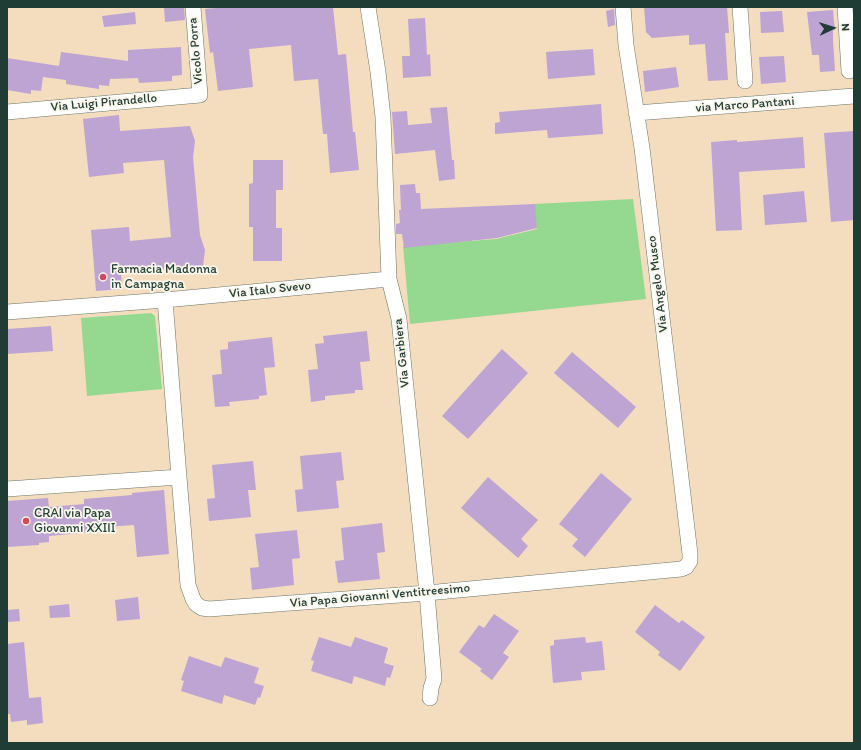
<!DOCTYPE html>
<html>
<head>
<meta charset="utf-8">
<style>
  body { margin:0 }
  #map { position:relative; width:861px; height:750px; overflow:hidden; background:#f4dcbe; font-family:Itim,sans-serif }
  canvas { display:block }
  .frame { position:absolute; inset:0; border:8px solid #1f3d34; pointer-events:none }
  .north { position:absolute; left:813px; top:8px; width:40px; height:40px; -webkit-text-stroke:3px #fbf7ec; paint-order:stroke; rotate:86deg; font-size:11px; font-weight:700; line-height:16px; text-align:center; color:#1f3d34 }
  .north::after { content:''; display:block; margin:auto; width:14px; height:18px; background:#1f3d34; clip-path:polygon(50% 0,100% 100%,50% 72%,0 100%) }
</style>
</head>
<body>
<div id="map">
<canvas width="861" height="750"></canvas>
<div class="frame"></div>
<div class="north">N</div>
</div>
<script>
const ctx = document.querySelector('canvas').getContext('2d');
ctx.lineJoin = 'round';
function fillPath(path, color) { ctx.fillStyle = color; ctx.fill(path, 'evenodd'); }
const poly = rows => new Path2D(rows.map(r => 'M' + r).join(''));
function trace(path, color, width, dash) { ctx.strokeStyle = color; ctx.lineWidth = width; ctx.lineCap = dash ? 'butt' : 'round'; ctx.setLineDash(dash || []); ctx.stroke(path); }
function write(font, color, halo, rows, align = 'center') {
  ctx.font = font + ' Itim,sans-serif'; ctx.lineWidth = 3.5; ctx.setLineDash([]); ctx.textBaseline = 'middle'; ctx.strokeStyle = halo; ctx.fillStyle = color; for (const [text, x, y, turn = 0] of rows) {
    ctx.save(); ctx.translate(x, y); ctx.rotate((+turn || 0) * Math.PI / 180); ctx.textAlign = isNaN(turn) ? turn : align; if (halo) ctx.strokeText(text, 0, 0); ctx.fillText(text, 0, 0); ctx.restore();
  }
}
const green = poly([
  [633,199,646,299,410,324,403,246,496,239,537,229,534,204],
  [151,313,155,316,162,389,87,396,81,318]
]);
const building = poly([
  [164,7,184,7,185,20,165,22],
  [227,7,333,7,338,55,346,54,353,132,355,132,359,170,330,173,327,134,323,134,318,79,294,81,291,45,249,49,253,87,218,91,213,52,210,53,205,9],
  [644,7,727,7,729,33,725,33,728,80,708,81,705,44,689,45,689,35,652,38,646,32],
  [614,9,615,25,608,27,606,11],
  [833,10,835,30,833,30,833,40,835,71,820,72,819,55,812,55,807,12],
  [782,11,784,32,761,33,760,12],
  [135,12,136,24,104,27,102,16],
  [425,18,427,55,430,54,431,76,403,78,402,56,410,56,408,19],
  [181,47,182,75,172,76,172,81,139,83,138,78,110,79,109,86,99,85,99,89,66,84,66,80,43,77,41,91,31,90,31,94,7,90,7,58,59,66,61,52,128,61,128,50],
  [593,49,595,75,548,79,546,52],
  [784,56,786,82,761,84,759,57],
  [676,67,679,87,645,92,643,71],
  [601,104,603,134,548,138,547,130,495,134,495,123,500,122,499,112],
  [447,107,452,160,454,160,455,179,439,181,435,150,395,154,392,112,407,111,408,125,432,123,430,108],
  [119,115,120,131,190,126,195,141,193,157,200,235,205,250,203,266,121,273,122,289,96,291,91,230,129,227,130,241,171,237,164,160,123,163,124,173,89,177,83,119],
  [854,131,854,220,831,222,824,133],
  [803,137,805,168,739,172,742,230,716,231,711,142,737,140,737,142],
  [253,160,283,160,283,190,276,190,276,228,282,228,282,261,253,261,253,227,249,227,249,184,253,183],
  [415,184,416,193,420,193,421,209,535,204,537,228,497,238,404,248,402,234,396,234,396,224,400,223,399,210,401,210,400,185],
  [804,191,807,222,765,225,763,195],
  [51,326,53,351,7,354,7,329],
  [367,331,370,361,360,362,363,390,355,390,355,393,325,396,325,400,311,402,308,370,318,369,315,344,324,343,323,336],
  [272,337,275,367,264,368,267,395,259,396,259,399,229,402,230,406,215,407,212,375,222,374,220,350,228,349,228,342],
  [502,349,528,373,468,439,442,416],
  [572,352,636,407,618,428,554,373],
  [341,452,344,480,336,481,339,508,297,512,295,490,303,489,300,456],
  [253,461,256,490,248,490,251,517,209,521,207,499,215,498,212,465],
  [601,473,632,499,585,557,572,546,578,539,559,524],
  [488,477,538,520,521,539,528,546,518,558,461,508],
  [164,490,169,554,137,557,134,525,92,528,92,532,49,536,49,542,39,543,39,545,7,547,7,501,48,498,49,507,84,504,84,499,132,495,132,493],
  [382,523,385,552,377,553,380,579,338,583,335,561,344,560,341,528],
  [297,530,300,558,292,559,294,585,252,590,250,568,259,567,255,534],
  [138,597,140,619,117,621,115,600],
  [69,604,70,617,50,618,49,606],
  [655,605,679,623,682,620,705,637,680,671,658,655,660,652,635,632],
  [19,609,20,621,7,622,7,610],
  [494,614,519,631,503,653,509,657,492,680,480,671,482,669,459,652,479,625,484,628],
  [319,637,351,647,355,637,388,648,384,663,394,666,390,678,387,677,385,686,354,676,352,684,311,671,314,661,311,660],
  [585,637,586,643,602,641,605,670,581,672,582,680,553,683,550,646,554,645,554,640],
  [24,642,29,698,41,697,43,723,27,725,27,720,11,722,10,714,7,714,7,644],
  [189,656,221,667,225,657,259,668,254,683,264,686,260,698,258,697,255,705,224,695,222,704,181,691,184,681,181,680]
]);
const street = poly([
  [368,7,378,72,383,117,389,279,399,319,427,593,434,679,431,688,430,698],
  [740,7,745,81],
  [845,7,849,71],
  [7,112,200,95,193,7],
  [636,113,854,96],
  [165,300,179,477],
  [7,312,165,300,389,279],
  [7,489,179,477,188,585,193,599,196,604,202,608,209,609,427,593,681,569,686,567,690,561,690,554,642,148,626,45,623,7]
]);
const markers = [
  [103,277,4,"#d1495b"],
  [26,521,4,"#d1495b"]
];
const streetNames = [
  ["Vicolo Porra",196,51,-95],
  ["Via Luigi Pirandello",104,103,-5],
  ["via Marco Pantani",745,105,-4],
  ["Via Angelo Musco",658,284,-97],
  ["Via Italo Svevo",270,290,-6],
  ["Via Garbiera",402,353,-96],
  ["Via Papa Giovanni Ventitreesimo",380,596,-5]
];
const poiNames = [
  ["Farmacia Madonna",111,270],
  ["in Campagna",111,285],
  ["CRAI via Papa",34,514],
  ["Giovanni XXIII",34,529]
];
fillPath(green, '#95d88f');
fillPath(building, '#bda4d3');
trace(street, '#6a7564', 16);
trace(street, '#fff', 15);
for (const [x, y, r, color] of markers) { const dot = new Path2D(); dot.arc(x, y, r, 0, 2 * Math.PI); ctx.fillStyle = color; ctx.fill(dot); trace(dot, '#fbf7ec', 1.5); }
write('13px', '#1f3d34', '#fbf7ec', streetNames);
write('13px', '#1f3d34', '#fbf7ec', poiNames, 'left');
</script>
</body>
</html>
